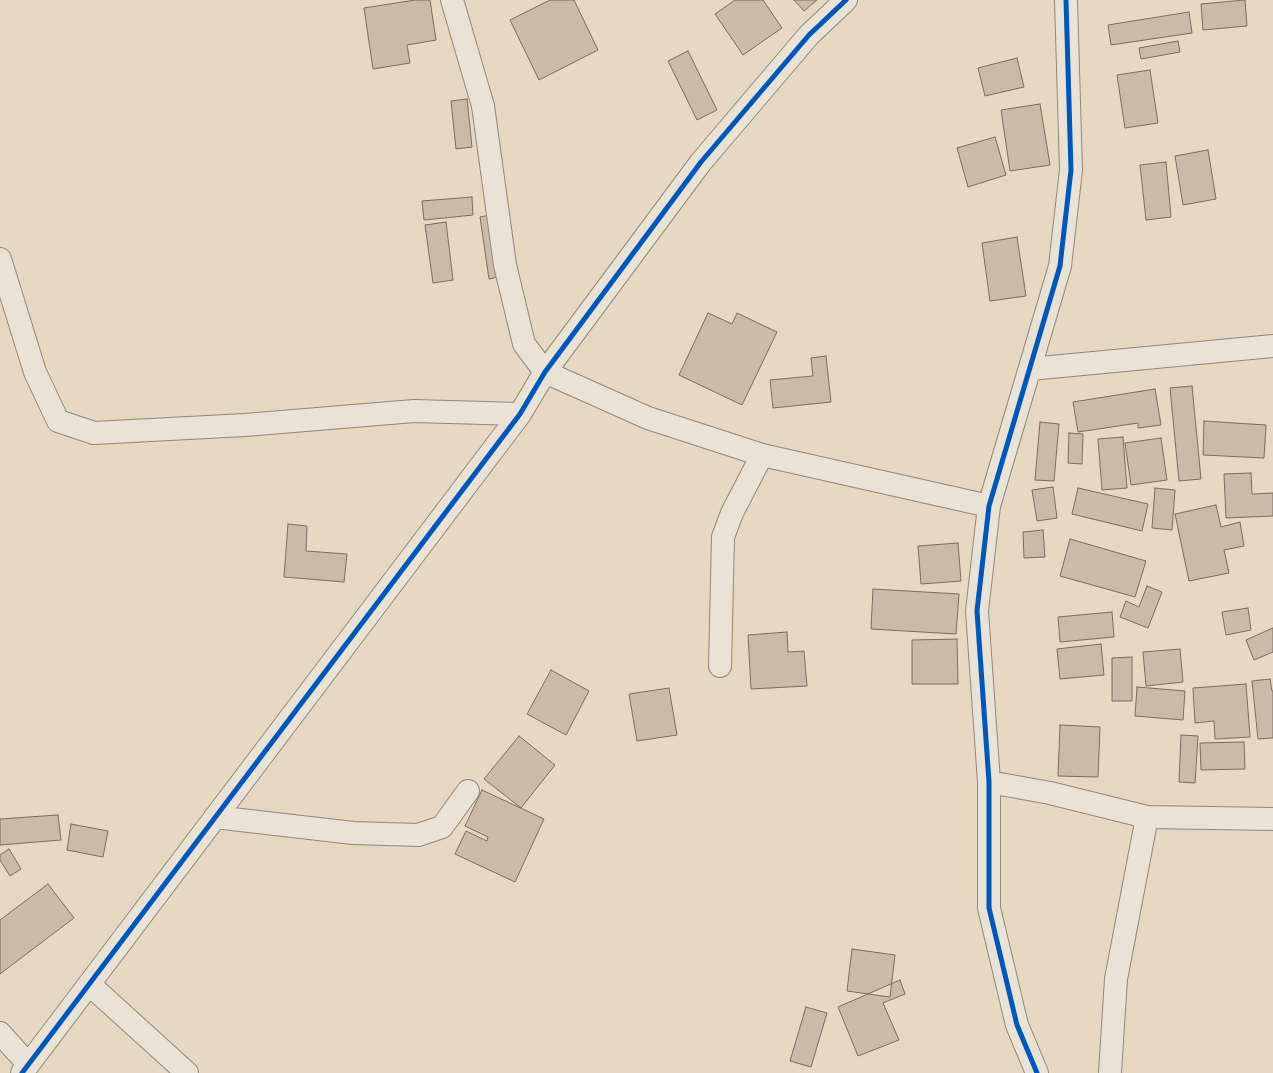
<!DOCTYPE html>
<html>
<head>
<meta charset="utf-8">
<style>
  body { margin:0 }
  canvas { display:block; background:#e6d8c1 }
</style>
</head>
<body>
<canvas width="1273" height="1073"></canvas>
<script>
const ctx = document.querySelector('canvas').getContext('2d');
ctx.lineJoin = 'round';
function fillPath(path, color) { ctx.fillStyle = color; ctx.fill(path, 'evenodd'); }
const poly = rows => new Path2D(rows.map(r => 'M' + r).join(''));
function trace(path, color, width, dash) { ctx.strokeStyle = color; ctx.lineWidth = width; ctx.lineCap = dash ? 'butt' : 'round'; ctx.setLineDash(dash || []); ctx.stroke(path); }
const building = poly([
  [415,0,430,0,436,40,407,45,410,63,373,69,364,8,415,0],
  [550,0,574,0,598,50,539,80,510,20,550,0],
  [735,0,763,0,782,28,743,55,715,14,735,0],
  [794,0,817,0,804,11,794,0],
  [1245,0,1247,26,1203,30,1201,4,1245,0],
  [1189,12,1192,33,1111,45,1108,25,1189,12],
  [1178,41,1180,52,1141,59,1139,48,1178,41],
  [688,51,717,110,697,120,668,61,688,51],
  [1017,58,1024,87,985,96,978,68,1017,58],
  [1150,70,1158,123,1125,128,1117,75,1150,70],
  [467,99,472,147,456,149,451,101,467,99],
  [1040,104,1050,165,1010,171,1001,110,1040,104],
  [995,137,1006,175,968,187,957,148,995,137],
  [1208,150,1216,199,1183,205,1175,156,1208,150],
  [1166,162,1171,217,1146,220,1140,165,1166,162],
  [472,197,473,215,424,220,422,201,472,197],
  [490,215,499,277,489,279,480,217,490,215],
  [446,222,453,280,433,283,425,225,446,222],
  [1017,237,1026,296,990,301,982,243,1017,237],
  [708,313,732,324,737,313,777,332,742,405,679,375,708,313],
  [826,356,831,402,773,408,770,380,813,376,811,358,826,356],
  [1192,386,1201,479,1179,481,1170,388,1192,386],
  [1155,389,1161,425,1138,428,1138,423,1078,432,1073,402,1155,389],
  [1204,421,1266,425,1264,458,1203,455,1204,421],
  [1040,422,1059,424,1054,481,1035,480,1040,422],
  [1069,433,1083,434,1082,464,1068,463,1069,433],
  [1123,437,1127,488,1102,490,1098,439,1123,437],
  [1161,438,1167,480,1131,485,1125,443,1161,438],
  [1251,473,1252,494,1273,493,1273,516,1226,518,1224,474,1251,473],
  [1053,487,1057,518,1037,521,1032,490,1053,487],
  [1078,488,1148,504,1142,531,1072,514,1078,488],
  [1155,488,1175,490,1172,530,1152,528,1155,488],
  [1216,505,1221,527,1240,522,1244,546,1224,550,1229,573,1189,581,1175,514,1216,505],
  [288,524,307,526,306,551,347,554,344,582,284,577,288,524],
  [1043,530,1045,557,1024,558,1023,532,1043,530],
  [1070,539,1146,561,1135,597,1060,576,1070,539],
  [958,543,961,581,921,584,918,546,958,543],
  [1147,586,1162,592,1148,628,1120,617,1126,601,1139,607,1147,586],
  [873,589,959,594,956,634,871,629,873,589],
  [1248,608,1251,630,1226,635,1222,612,1248,608],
  [1112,612,1114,637,1060,642,1058,617,1112,612],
  [1273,628,1273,652,1254,660,1246,640,1273,628],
  [787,632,788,652,804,651,807,686,751,689,748,635,787,632],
  [957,639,958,684,912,684,912,640,957,639],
  [1101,644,1104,675,1060,679,1057,649,1101,644],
  [1180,649,1183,682,1146,686,1143,652,1180,649],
  [1132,657,1132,701,1112,701,1112,658,1132,657],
  [551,670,589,691,566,735,527,714,551,670],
  [1270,679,1272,691,1273,691,1273,738,1258,739,1252,681,1270,679],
  [1246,684,1250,737,1215,739,1214,721,1195,723,1193,688,1246,684],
  [1137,687,1185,691,1183,720,1135,716,1137,687],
  [669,688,677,735,637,741,629,694,669,688],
  [1060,725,1100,727,1098,777,1058,776,1060,725],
  [1181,735,1198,736,1195,783,1179,782,1181,735],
  [519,736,555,765,521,808,484,779,519,736],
  [1244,742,1245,769,1201,770,1200,743,1244,742],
  [482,790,544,819,515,882,455,854,466,831,487,841,488,837,465,826,482,790],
  [58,815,61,840,0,845,0,819,58,815],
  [71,824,108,831,103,857,67,850,71,824],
  [9,849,21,869,10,876,0,860,0,855,9,849],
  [48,884,74,918,0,974,0,920,48,884],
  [852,949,895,955,890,997,847,991,852,949],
  [900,980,905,994,883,1003,899,1040,858,1056,838,1007,900,980],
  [806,1007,827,1013,811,1067,790,1061,806,1007]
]);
const minor = poly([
  [452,0,483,106,505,265,524,344,545,372,648,418,762,455,989,506],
  [0,259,35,372,58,421,94,433,245,425,414,411,520,414],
  [1030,369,1273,346],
  [720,666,723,537,732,513,762,455],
  [989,782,1050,793,1147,817,1273,819],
  [215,817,353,833,418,835,442,827,468,791],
  [89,984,187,1073],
  [0,1033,28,1064],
  [22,1073,520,414,545,372,701,162,809,35,846,0],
  [1037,1073,1017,1025,989,908,989,782,977,611,989,506,1060,266,1071,170,1066,0],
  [1110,1073,1116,979,1147,817]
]);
const cycleway = poly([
  [22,1073,520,414,545,372,701,162,809,35,846,0],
  [1037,1073,1017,1025,989,908,989,782,977,611,989,506,1060,266,1071,170,1066,0]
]);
fillPath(building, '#ccbaa9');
trace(building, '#766d60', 1);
trace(minor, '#918879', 24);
trace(minor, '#e9e2d7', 22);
trace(cycleway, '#0057b8', 5);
</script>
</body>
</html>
